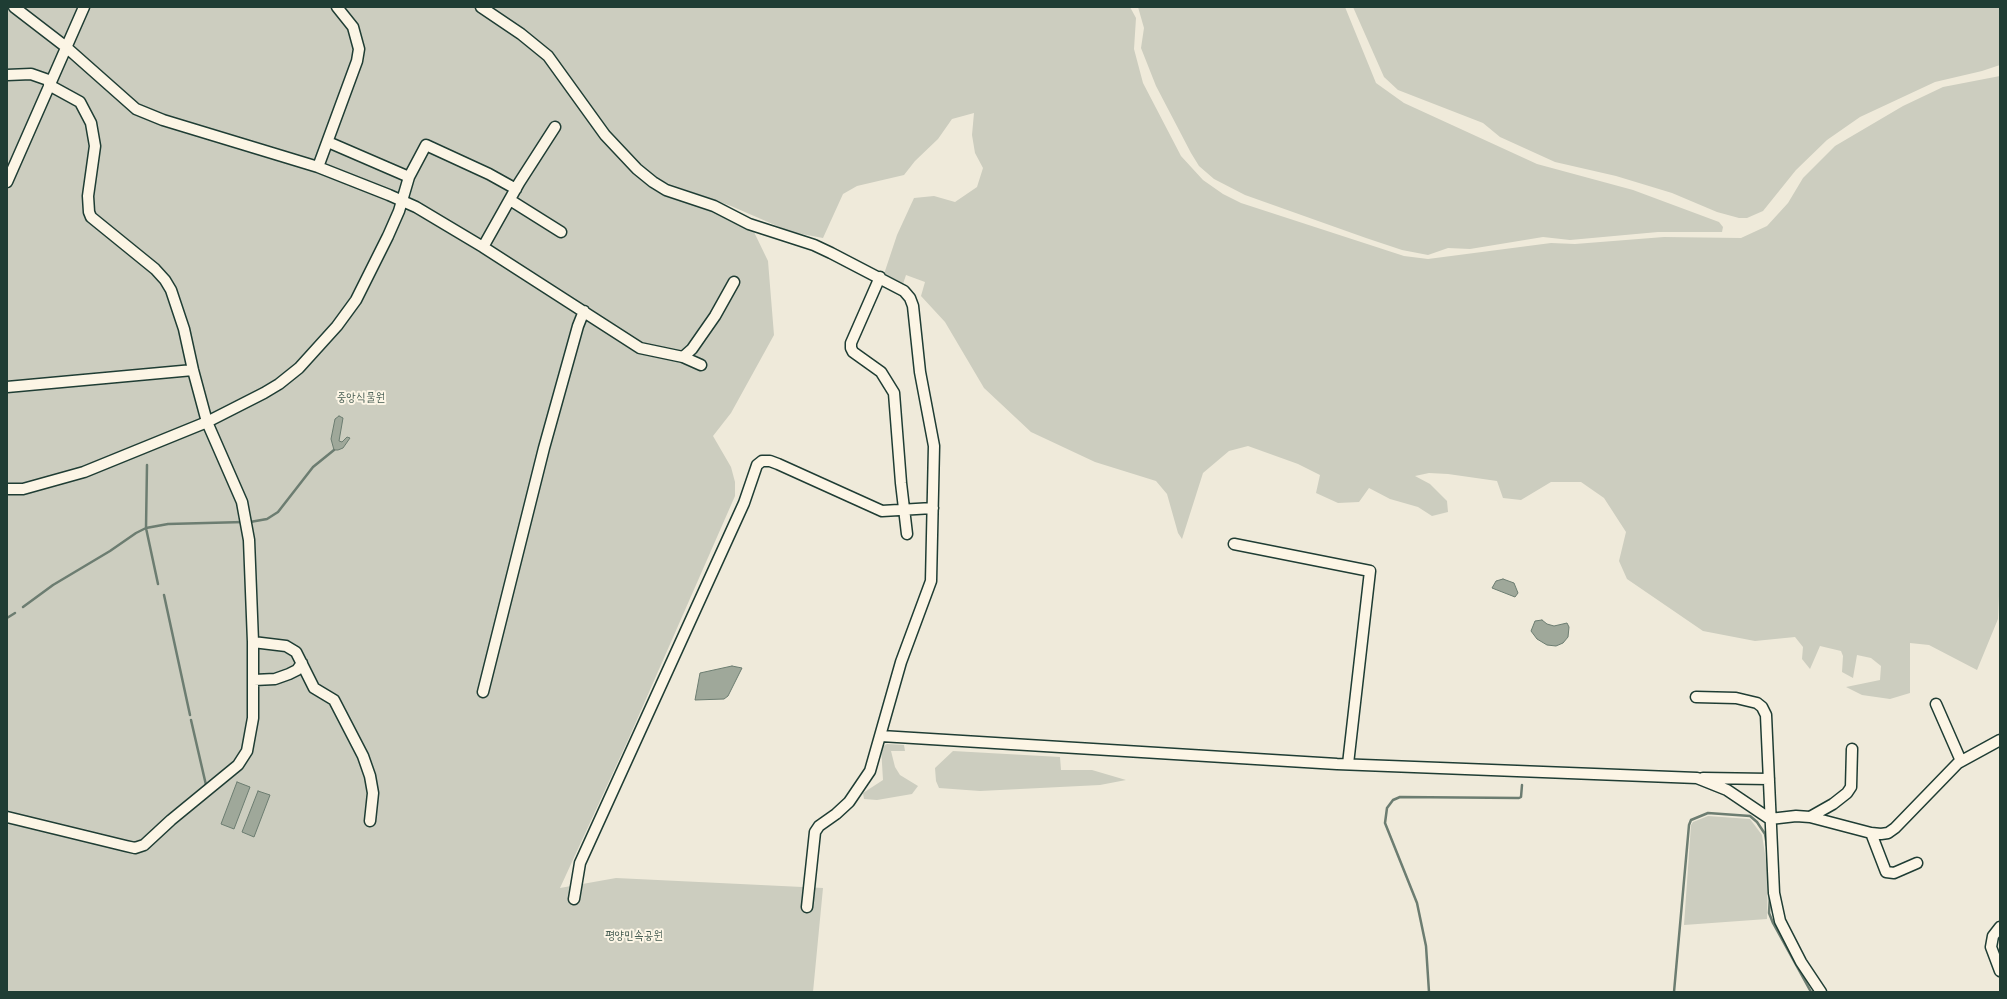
<!DOCTYPE html>
<html>
<head>
<meta charset="utf-8">
<style>
  body { margin:0 }
  #map { position:relative; width:2007px; height:999px; overflow:hidden; background:#efeada; font-family:Mali,sans-serif }
  canvas { display:block }
  .frame { position:absolute; inset:0; border:8px solid #1f3d34; pointer-events:none }
</style>
</head>
<body>
<div id="map">
<canvas width="2007" height="999"></canvas>
<div class="frame"></div>
</div>
<script>
const ctx = document.querySelector('canvas').getContext('2d');
ctx.lineJoin = 'round';
function fillPath(path, color) { ctx.fillStyle = color; ctx.fill(path, 'evenodd'); }
const poly = rows => new Path2D(rows.map(r => 'M' + r).join(''));
function trace(path, color, width, dash) { ctx.strokeStyle = color; ctx.lineWidth = width; ctx.lineCap = dash ? 'butt' : 'round'; ctx.setLineDash(dash || []); ctx.stroke(path); }
function write(font, color, halo, rows, align = 'center') {
  ctx.font = font + ' Mali,"Poor Story",sans-serif'; ctx.lineWidth = 4; ctx.setLineDash([]); ctx.textBaseline = 'middle'; ctx.strokeStyle = halo; ctx.fillStyle = color; for (const [text, x, y, turn = 0] of rows) {
    ctx.save(); ctx.translate(x, y); ctx.rotate((+turn || 0) * Math.PI / 180); ctx.textAlign = isNaN(turn) ? turn : align; if (halo) ctx.strokeText(text, 0, 0); ctx.fillText(text, 0, 0); ctx.restore();
  }
}
const green = poly([
  [7,7,474,7,536,50,556,71,635,171,744,224,754,232,768,261,774,335,731,413,713,436,731,467,735,482,735,496,628,740,560,888,616,878,823,888,813,992,7,992],
  [490,7,1130,7,1136,18,1134,49,1143,83,1181,156,1203,180,1223,194,1241,203,1404,256,1428,259,1551,243,1575,244,1664,237,1741,238,1767,226,1788,203,1803,178,1835,146,1903,106,1943,87,2000,76,2000,573,1998,619,1977,670,1929,645,1910,643,1910,693,1890,699,1862,695,1846,687,1880,680,1881,666,1871,658,1857,655,1853,678,1842,672,1843,656,1841,651,1820,646,1810,669,1802,659,1803,647,1795,637,1755,641,1703,631,1627,579,1619,561,1626,532,1604,498,1581,482,1551,482,1521,500,1503,498,1497,481,1448,474,1429,473,1415,476,1430,484,1447,501,1448,512,1432,516,1418,507,1390,499,1369,488,1359,502,1338,503,1316,493,1320,475,1298,464,1248,446,1229,451,1203,473,1182,539,1178,533,1167,494,1156,481,1095,462,1031,432,984,388,945,322,921,296,925,282,906,275,903,284,884,274,897,235,914,198,934,196,955,202,977,187,983,168,975,153,972,135,974,113,952,119,938,139,915,161,904,175,857,186,843,194,823,238,791,232,731,206,664,182,642,169,610,135,537,42],
  [1138,7,1345,7,1376,83,1404,103,1537,164,1633,190,1719,222,1723,227,1722,232,1658,232,1570,240,1543,237,1470,249,1448,248,1428,255,1402,250,1366,238,1245,195,1214,179,1199,166,1191,153,1156,86,1141,48,1144,28],
  [1353,7,2000,7,2000,65,1982,71,1935,82,1860,117,1827,140,1796,170,1763,211,1747,218,1739,218,1717,212,1672,193,1616,176,1555,162,1500,137,1483,123,1398,90,1384,77],
  [887,744,904,745,905,751,891,751,895,767,900,775,918,786,912,794,877,800,864,799,863,793,883,780,881,747],
  [953,751,1060,757,1061,770,1092,770,1126,780,1100,785,980,791,939,788,936,781,935,768],
  [1708,816,1750,819,1762,835,1768,873,1767,919,1684,925,1691,825,1693,822]
]);
const water = poly([
  [339,416,343,418,339,441,342,442,347,437,350,438,343,448,338,450,334,450,331,439,335,419,339,416],
  [1503,579,1514,583,1518,593,1515,597,1492,588,1496,581,1503,579],
  [1542,620,1547,624,1554,626,1567,623,1569,627,1568,637,1563,643,1556,646,1547,645,1537,639,1531,631,1535,621,1542,620],
  [732,666,742,668,728,696,724,699,695,700,700,673,732,666],
  [237,782,250,787,234,829,221,824,237,782],
  [258,791,270,795,254,837,242,832,258,791]
]);
const stream = poly([
  [147,465,146,528,158,584],
  [250,522,267,519,278,512,313,467,334,450],
  [164,595,190,715],
  [23,607,53,585,110,551,136,533,146,528,168,524,244,522],
  [7,618,15,613],
  [191,720,206,785],
  [1770,894,1769,913,1773,923,1811,992],
  [1429,992,1426,946,1417,903,1385,823,1387,808,1393,800,1400,797,1519,798,1521,797,1522,785],
  [1674,992,1689,825,1691,820,1708,813,1750,816,1757,822,1765,834,1767,846]
]);
const minor = poly([
  [14,7,66,47,136,109,163,120,318,167,389,195,416,207,483,247,640,348,683,357,701,365],
  [481,7,521,34,548,56,605,135,637,169,653,182,666,190,714,206,749,224,814,245,831,253,904,291,910,298,913,306,920,372,934,446,931,581,901,662,870,771,849,802,836,814,819,826,815,832,807,907],
  [7,75,31,74,51,81],
  [328,142,409,177],
  [318,167,357,61,359,49,353,27,337,7],
  [7,182,84,7],
  [510,200,561,232],
  [483,247,519,183,555,127],
  [880,277,851,343,851,348,853,352,881,372,894,393,901,483,907,534],
  [683,357,692,349,715,316,734,282],
  [7,387,193,370],
  [7,489,23,489,84,472,207,422,264,393,279,384,299,368,337,326,356,300,388,236,399,211,409,177,426,145,489,174,516,189],
  [1234,544,1370,571,1348,764],
  [253,642,286,646,296,652,314,688,334,700,363,756,370,776,373,793,370,821],
  [254,680,275,679,289,674,297,670,302,663],
  [483,692,544,448,578,326,584,311],
  [1696,697,1736,698,1757,703,1762,707,1766,715,1774,893,1780,921,1801,962,1821,992],
  [1936,704,1961,761],
  [881,736,1337,764,1697,778,1727,790,1770,819,1796,816,1810,817,1871,833,1881,834,1888,833,1895,828,1958,763,2000,740],
  [1703,778,1769,779],
  [7,817,126,846,135,848,144,845,171,820,238,765,247,751,253,718,253,642,249,540,242,502,207,422,193,370,184,329,171,290,165,280,155,269,91,217,89,212,88,196,95,146,91,123,80,102,49,85],
  [1810,817,1833,804,1847,793,1851,787,1852,749],
  [1871,833,1886,872,1894,873,1917,863],
  [574,899,580,863,744,503,757,465,762,461,770,461,778,464,882,511,933,508],
  [2000,927,1993,936,1991,947,2000,971]
]);
const parkNames = [
  ["중앙식물원",361,397],
  ["평양민속공원",634,935]
];
fillPath(green, '#cccdbf');
fillPath(water, '#9fa89a');
trace(water, '#6c7d71', 1);
trace(stream, '#6c7d71', 2.5);
trace(minor, '#1f3d34', 13);
trace(minor, '#fcf5e5', 10);
write('12px', '#425a50', '#fcf5e5', parkNames);
</script>
</body>
</html>
